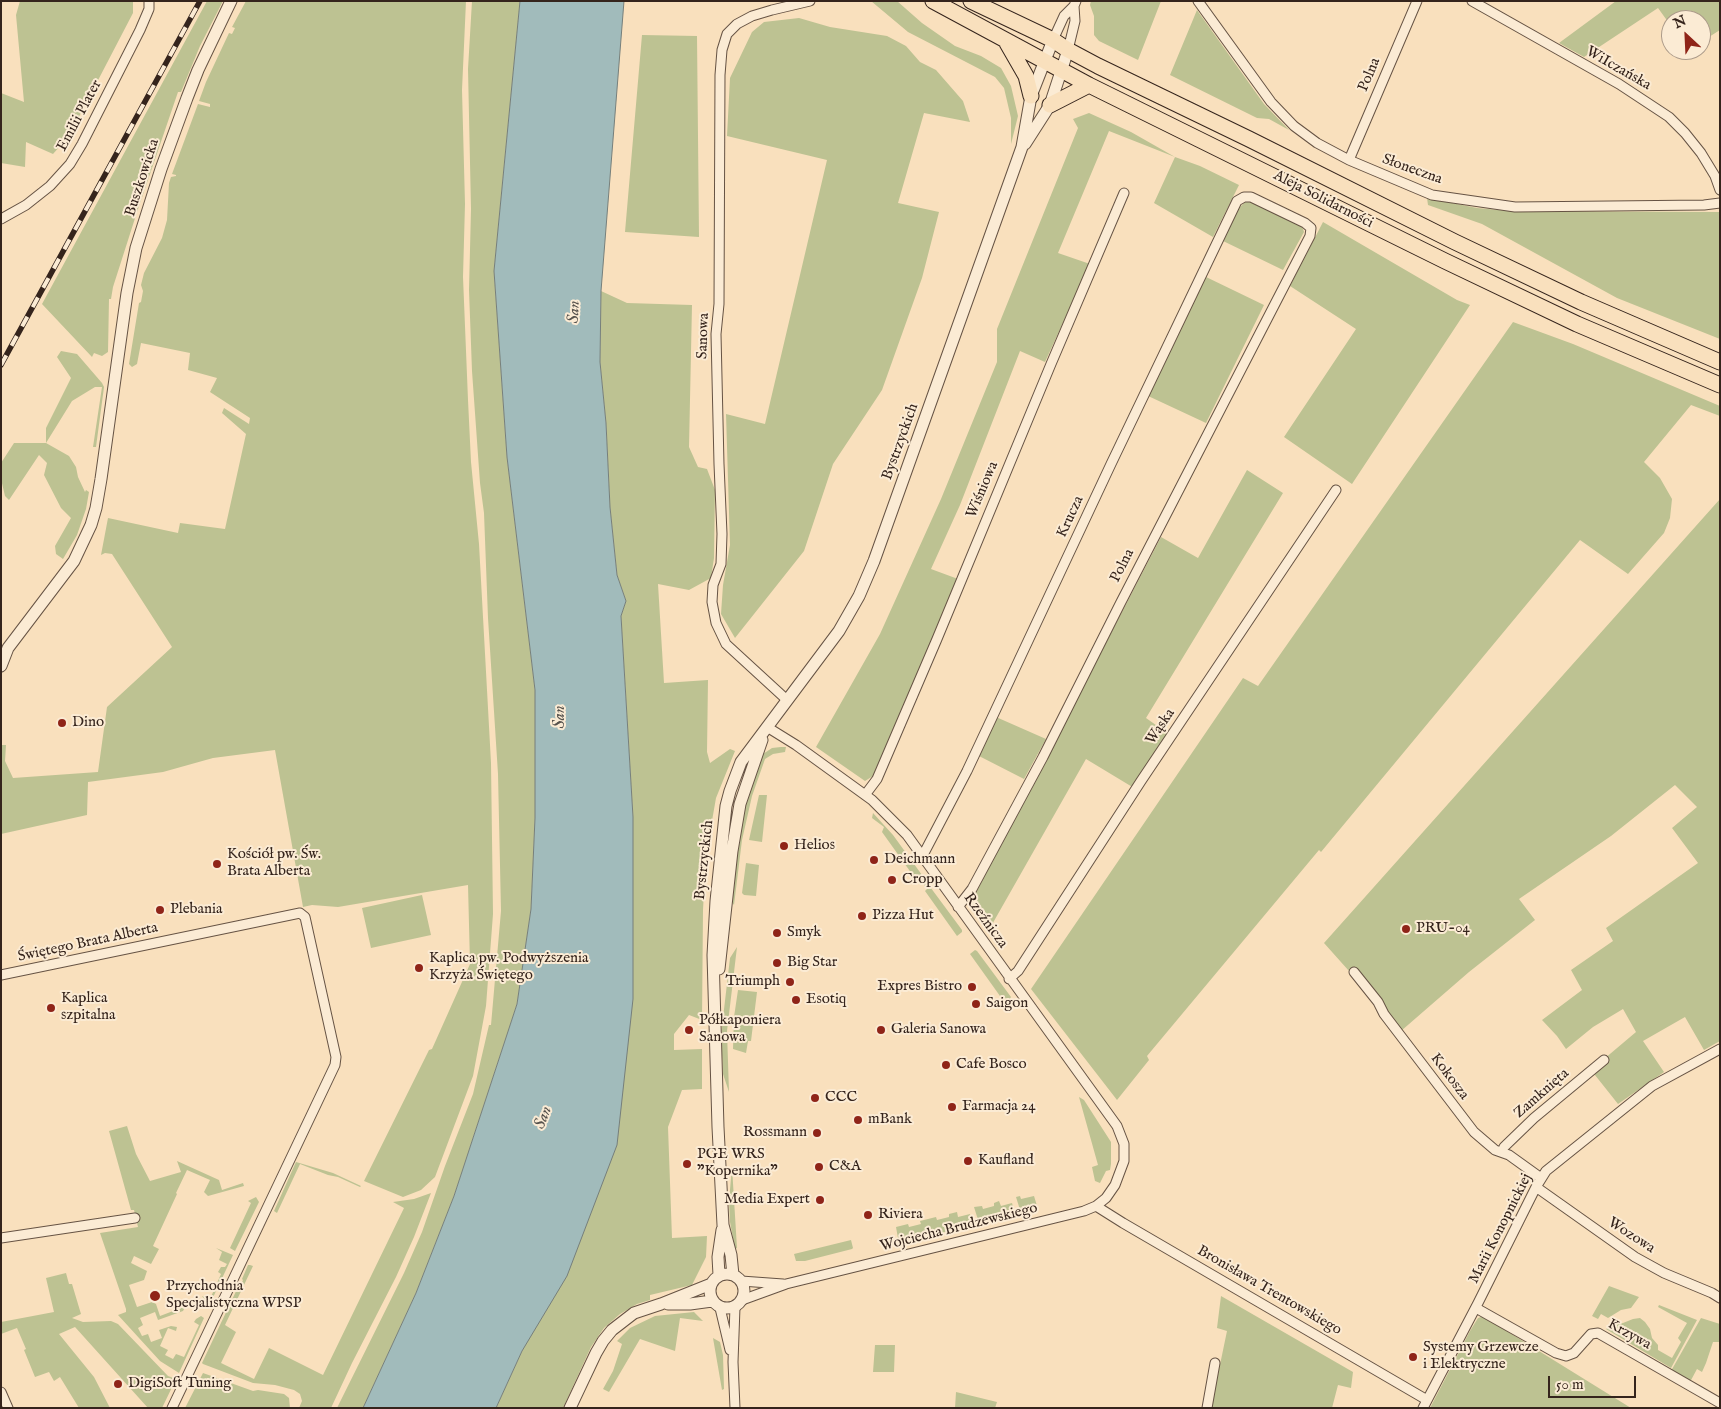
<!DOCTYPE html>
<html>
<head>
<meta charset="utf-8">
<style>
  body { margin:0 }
  #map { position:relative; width:1721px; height:1409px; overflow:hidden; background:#f9e0bd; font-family:"IM FELL English",serif }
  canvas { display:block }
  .frame { position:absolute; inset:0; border:2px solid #35241c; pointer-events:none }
  .north { position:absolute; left:1661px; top:10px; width:50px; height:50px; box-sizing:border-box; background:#fbebd4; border:1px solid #ac9b8a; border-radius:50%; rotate:335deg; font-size:14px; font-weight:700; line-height:20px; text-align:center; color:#35241c }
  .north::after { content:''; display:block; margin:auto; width:18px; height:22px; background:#8f2418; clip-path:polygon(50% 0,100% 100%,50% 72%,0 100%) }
  .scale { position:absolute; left:1548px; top:1376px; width:88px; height:22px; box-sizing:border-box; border:2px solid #35241c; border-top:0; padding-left:6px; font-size:15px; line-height:18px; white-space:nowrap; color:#35241c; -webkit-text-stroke:4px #fbebd4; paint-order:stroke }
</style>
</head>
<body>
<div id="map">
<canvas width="1721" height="1409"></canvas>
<div class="frame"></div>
<div class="north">N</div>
<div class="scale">50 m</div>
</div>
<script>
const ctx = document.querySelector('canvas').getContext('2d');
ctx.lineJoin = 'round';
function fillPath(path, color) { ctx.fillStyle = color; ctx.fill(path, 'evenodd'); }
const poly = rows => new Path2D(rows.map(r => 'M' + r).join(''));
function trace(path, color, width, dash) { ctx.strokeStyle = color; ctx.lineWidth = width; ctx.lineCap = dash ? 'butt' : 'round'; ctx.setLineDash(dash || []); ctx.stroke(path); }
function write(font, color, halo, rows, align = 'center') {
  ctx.font = font + ' "IM FELL English",serif'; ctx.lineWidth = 4; ctx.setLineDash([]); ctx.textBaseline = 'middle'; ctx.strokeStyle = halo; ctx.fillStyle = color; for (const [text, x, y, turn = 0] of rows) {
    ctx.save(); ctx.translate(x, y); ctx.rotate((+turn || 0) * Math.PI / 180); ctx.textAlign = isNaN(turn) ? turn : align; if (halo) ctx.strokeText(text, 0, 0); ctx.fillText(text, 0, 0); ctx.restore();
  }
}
const green = poly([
  [20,1,133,1,133,13,69,136,53,154,26,142,25,167,1,163,1,93,24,102,16,15],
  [207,1,223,1,200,46,181,92,178,92,137,212,113,287,111,299,109,299,108,352,102,356,94,353,92,357,42,304],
  [246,1,466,1,462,90,465,204,463,277,468,400,471,462,479,544,491,763,493,914,486,1006,473,1076,435,1177,421,1190,403,1197,364,1181,429,1050,432,1049,470,964,468,885,338,907,312,905,303,907,275,750,213,758,163,772,88,782,87,815,1,834,1,745,6,745,5,761,13,778,98,772,107,707,172,647,112,554,105,553,101,555,108,518,178,533,180,523,225,529,246,434,222,413,224,408,249,424,250,418,210,392,217,378,188,370,190,353,141,343,137,364,132,367,129,364,139,303,141,302,143,291,141,285,144,273,162,238,167,220,169,183,171,177,176,176,176,175,172,174,198,104,210,107,210,104,199,101,206,82,229,33,232,34,235,28,232,27],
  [472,1,520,1,494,271,507,457,535,690,535,818,531,909,517,1004,454,1196,416,1293,363,1408,337,1408,404,1273,422,1232,445,1166,473,1094,489,1025,491,1025,501,911,498,774,488,618,484,513,480,483,472,371,469,290,471,209,468,69],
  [871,1,897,1,922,23,955,46,981,56,1001,68,1011,86,1018,116,1011,144,1011,118,1004,88,995,77,908,32],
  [1091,1,1161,1,1138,60,1099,41,1094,35,1094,16,1090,5],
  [1616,1,1720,1,1720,30,1701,42,1701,20,1671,20,1671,26,1658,8,1584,57,1559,43],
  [1197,10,1264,104,1289,130,1269,119,1257,118,1170,75],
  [799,18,830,27,887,36,906,46,920,62,936,70,963,101,970,122,924,113,898,203,939,212,922,278,882,390,833,464,804,551,735,638,721,614,723,585,730,545,726,414,765,424,827,160,727,136,730,78,752,32,764,22],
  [642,35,697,36,699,237,625,232],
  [1089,113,1131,132,1175,157,1200,166,1239,185,1213,237,1154,203,1175,157,1109,131,1058,253,1090,264,1045,362,1020,351,960,505,931,569,958,579,873,776,865,781,816,747,880,634,941,499,997,362,997,329,1078,128,1073,119],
  [1427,198,1477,208,1510,211,1720,212,1720,339,1617,298,1482,224,1428,205],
  [1250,201,1301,225,1303,229,1304,232,1283,270,1221,240,1240,207,1245,202],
  [1323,222,1457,300,1470,305,1352,484,1284,437,1356,329,1290,286],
  [1204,276,1264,305,1206,423,1146,395],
  [601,291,627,303,692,305,689,447,698,467,707,469,715,490,714,558,711,578,689,590,658,584,664,683,708,680,707,752,710,763,730,749,735,751,716,798,706,855,703,910,702,1020,689,1015,674,1034,674,1050,702,1049,702,1089,682,1090,668,1127,672,1238,707,1236,706,1257,692,1285,650,1295,650,1300,637,1304,620,1314,604,1328,591,1347,563,1408,496,1408,522,1351,633,999,633,817,621,616,626,601,617,575,610,507,606,423,600,362],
  [1513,322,1573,344,1720,406,1720,416,1691,405,1644,462,1660,478,1672,499,1670,518,1664,533,1628,574,1580,540,1321,852,1319,850,1147,1056,1149,1060,1117,1100,1031,989,1243,678,1258,686],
  [61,351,77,354,102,383,104,387,96,447,93,447,102,387,95,387,72,401,46,443,69,456,76,467,78,477,85,492,86,490,89,492,86,509,77,535,63,559,56,554,55,546,71,518,61,508,44,475,47,463,39,455,9,500,5,496,1,479,1,463,14,443,46,443,46,428,71,378,57,357],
  [1247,470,1283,493,1146,718,1170,735,1134,788,1086,759,990,928,970,904,1161,537,1198,558],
  [1720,499,1720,1041,1704,1050,1685,1017,1643,1041,1664,1072,1618,1104,1591,1070,1636,1032,1623,1009,1593,1027,1566,1049,1557,1036,1542,1020,1582,990,1571,970,1613,941,1606,928,1698,863,1672,828,1697,807,1675,785,1611,836,1519,899,1535,920,1469,972,1401,1031,1353,967,1349,971,1324,943],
  [996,717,1046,739,1024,779,979,756],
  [781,747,786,747,785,752,773,754,765,759,752,796,742,840,734,905,732,902,740,818,763,754,772,748],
  [759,795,767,795,762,842,749,840],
  [873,813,893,835,922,875,922,878,917,881,882,832,884,827,872,818],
  [746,863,759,865,756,896,744,895,742,893],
  [925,880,962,930,962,932,957,936,925,891,927,889,922,882],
  [422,895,431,935,371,948,362,908],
  [737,947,727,1031,729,1092,723,1074,721,1035,730,958],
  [975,950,977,951,1011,997,1008,1002,1003,995,1000,996,970,954],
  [738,990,757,992,751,1041,748,1041,746,1053,733,1049,734,1017],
  [1079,1097,1084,1100,1111,1142,1111,1164,1110,1170,1106,1171,1100,1183,1095,1181,1092,1167,1098,1165],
  [127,1126,136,1154,150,1181,181,1172,177,1161,219,1180,222,1190,243,1183,244,1186,208,1196,204,1192,210,1180,187,1170,176,1193,177,1194,153,1246,159,1249,151,1264,134,1256,131,1263,147,1271,144,1280,129,1285,137,1307,152,1302,156,1304,160,1316,181,1308,179,1301,183,1300,186,1305,183,1311,158,1320,155,1312,140,1318,143,1325,138,1328,142,1336,148,1334,151,1342,162,1338,159,1330,171,1326,177,1327,176,1331,168,1328,160,1346,168,1350,165,1355,173,1359,176,1354,184,1357,199,1325,194,1322,196,1319,201,1316,204,1318,179,1373,160,1361,118,1315,126,1312,126,1309,100,1233,138,1227,134,1210,131,1210,109,1131],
  [296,1162,333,1173,361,1186,360,1187,338,1177,328,1175,300,1164,277,1213,274,1211],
  [732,1167,737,1248,735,1249,730,1222,729,1201],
  [431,1193,414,1237,396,1277,352,1363,331,1408,299,1408,302,1401,300,1394,294,1390,275,1385,253,1383,203,1364,202,1363,238,1287,240,1287,243,1280,242,1279,248,1265,250,1265,253,1266,225,1325,236,1332,221,1363,254,1379,269,1348,323,1375,404,1208,393,1202,414,1199],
  [1020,1196,1021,1199,1034,1196,1038,1209,1021,1213,1016,1197],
  [256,1197,259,1202,235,1251,230,1248,251,1203,248,1201],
  [999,1201,1001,1206,1012,1203,1015,1214,979,1223,974,1207,982,1206,983,1209,994,1206,994,1203],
  [957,1212,958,1217,970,1214,972,1225,899,1244,896,1227,908,1224,909,1227,921,1224,920,1221,936,1217,937,1220,949,1217,949,1214],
  [851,1240,853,1248,852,1249,805,1261,796,1261,794,1254],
  [216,1248,233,1255,209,1306,202,1296,210,1299,221,1274,218,1272,221,1267,225,1267,227,1264,219,1260,222,1252],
  [66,1273,69,1284,72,1284,81,1314,72,1318,83,1322,111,1321,118,1324,168,1376,176,1379,162,1408,148,1408,75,1327,59,1334,94,1377,110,1408,79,1408,60,1377,54,1381,49,1372,35,1377,24,1350,26,1349,17,1328,1,1334,1,1322,54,1312,46,1278],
  [1609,1286,1639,1297,1631,1308,1621,1310,1608,1318,1601,1314,1598,1319,1592,1316],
  [1221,1296,1353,1372,1351,1388,1338,1385,1332,1408,1211,1408,1227,1331,1217,1328],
  [1659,1305,1697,1320,1671,1368,1606,1329,1613,1325,1623,1323,1633,1319,1640,1318,1645,1322,1650,1329,1652,1338,1658,1345,1658,1350,1672,1358,1681,1342,1678,1338,1687,1323,1658,1307],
  [694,1312,703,1321,680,1318,675,1351,640,1339,609,1392,603,1389,613,1371,622,1344,617,1341,630,1328,655,1316],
  [1481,1317,1484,1317,1631,1408,1430,1408,1470,1331,1478,1318],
  [1701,1318,1720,1324,1720,1342,1713,1342,1706,1363,1702,1372,1697,1369,1690,1382,1671,1371],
  [713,1338,720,1342,723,1355,724,1389,722,1390],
  [875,1345,895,1345,894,1372,873,1372],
  [203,1373,253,1391,258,1390,284,1394,289,1398,290,1408,185,1408],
  [956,1392,997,1402,995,1408,955,1408]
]);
const water = poly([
  [520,1,624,1,601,291,600,362,606,423,610,507,617,575,626,601,621,616,633,817,633,999,617,1145,567,1276,522,1351,496,1408,363,1408,416,1293,454,1196,517,1004,531,909,535,818,535,690,507,457,494,271,520,1]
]);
const minor = poly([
  [1198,1,1271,102,1294,126,1317,143,1349,160,1432,195,1515,207,1704,205,1720,203],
  [1472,1,1619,84,1669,117,1685,133,1701,153,1715,176,1720,190],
  [1053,40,1064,16,1074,6,1076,1],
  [1068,50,1075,21,1074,6],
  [1349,160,1417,1],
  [1,219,26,205,50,186,70,164,82,144,140,30,149,9,149,1],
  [787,700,726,644,716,623,712,602,713,585,721,564,722,534,719,464,716,334,719,304,720,75,722,50,727,34,737,24,752,16,772,10,810,1],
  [865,795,877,779,937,639,1051,364,1124,193],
  [922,857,967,771,1111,464,1237,201,1244,197,1251,197,1305,223,1311,228,1310,236,1121,602,1043,757,972,889,958,907],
  [1354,972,1378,1002,1384,1014,1474,1132,1495,1150,1509,1155,1541,1178],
  [1,975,300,913,305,917,336,1057,335,1065,172,1408],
  [1009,979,1018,971,1141,781,1336,490],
  [1502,1152,1504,1147,1534,1118,1604,1060],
  [1536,1187,1635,1257,1664,1273,1712,1293,1720,1298],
  [1096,1206,1123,1223,1427,1400],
  [1,1238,135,1218],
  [741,1281,783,1284],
  [742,1300,786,1284,1084,1211,1096,1206,1106,1198,1115,1185,1124,1161,1124,1144,1117,1126,907,835,872,800,796,745,767,727],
  [735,1307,733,1362,735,1408],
  [720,1308,730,1350],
  [1476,1308,1556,1353,1566,1356,1574,1353,1591,1334,1598,1333,1720,1403],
  [1,1392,8,1408],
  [1207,1408,1215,1363],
  [1423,1408,1478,1303,1536,1187,1546,1171,1652,1086,1720,1049]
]);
const tertiary = poly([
  [1025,144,1050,105,1068,50],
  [1,666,8,648,74,561,91,525,96,508,101,479,127,293,136,248,161,169,187,98,198,70,231,1],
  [719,969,732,851,740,804,762,740],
  '710 1291a17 17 0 1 1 34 0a17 17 0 1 1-34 0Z',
  [719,1275,718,1257,722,1230],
  [733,1275,731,1255,723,1225,718,1127,713,955,716,901,726,806,730,791,741,762,839,631,859,596,874,561,1022,147,1031,96,1053,40],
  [668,1304,690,1304,712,1301],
  [570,1408,596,1353,603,1341,612,1330,634,1313,661,1304,711,1284]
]);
const trunk = poly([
  [933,1,1089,85,1445,261,1577,324,1720,385],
  [971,1,1053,40,1068,50,1098,66,1249,139,1455,242,1581,302,1720,362],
  [1007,43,1026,76,1031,96],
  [1050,105,1089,85]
]);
const rail = poly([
  [1,365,200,1]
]);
const markers = [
  [62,723,5,"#8f2418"],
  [784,846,5,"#8f2418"],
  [874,860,5,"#8f2418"],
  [217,864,5,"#8f2418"],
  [892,880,5,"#8f2418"],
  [160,910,5,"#8f2418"],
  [862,916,5,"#8f2418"],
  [1406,929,5,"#8f2418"],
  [777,933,5,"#8f2418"],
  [777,963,5,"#8f2418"],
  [419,968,5,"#8f2418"],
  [790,982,5,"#8f2418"],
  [972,987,5,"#8f2418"],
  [796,1000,5,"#8f2418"],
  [976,1004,5,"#8f2418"],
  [51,1008,5,"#8f2418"],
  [689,1030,5,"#8f2418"],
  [881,1030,5,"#8f2418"],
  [946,1065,5,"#8f2418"],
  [815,1098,5,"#8f2418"],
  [952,1107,5,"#8f2418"],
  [858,1120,5,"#8f2418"],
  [817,1133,5,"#8f2418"],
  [968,1161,5,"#8f2418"],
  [687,1164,5,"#8f2418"],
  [819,1167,5,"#8f2418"],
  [820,1200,5,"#8f2418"],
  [868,1215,5,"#8f2418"],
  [155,1296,6,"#8f2418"],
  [1413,1357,5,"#8f2418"],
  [118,1384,5,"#8f2418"]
];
const streetNames = [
  ["WiIczańska",1618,69,30],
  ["Polna",1370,75,-67],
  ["Emilii Plater",80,116,-62],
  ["Słoneczna",1412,170,20],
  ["Buszkowicka",143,178,-72],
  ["Aleja Solidarności",1323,200,27],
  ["Sanowa",704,336,-88],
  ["Bystrzyckich",901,442,-70],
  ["Wiśniowa",983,490,-67],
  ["Krucza",1071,517,-65],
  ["Polna",1123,566,-63],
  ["Wąska",1161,727,-56],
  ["Bystrzyckich",705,860,-84],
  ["Rzeźnicza",985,921,54],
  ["Świętego Brata Alberta",88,943,-12],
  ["Kokosza",1449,1077,53],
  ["Zamknięta",1542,1094,-41],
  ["Wojciecha Brudzewskiego",959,1228,-14],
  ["Marii Konopnickiej",1501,1229,-63],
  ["Wozowa",1631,1236,33],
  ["Bronisława Trentowskiego",1269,1291,30],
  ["Krzywa",1629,1335,29]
];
const poiNames = [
  ["Dino",72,723],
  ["Helios",794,846],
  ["Kościół pw. Św.",227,855],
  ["Brata Alberta",227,872],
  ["Deichmann",884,860],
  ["Cropp",902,880],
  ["Plebania",170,910],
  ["Pizza Hut",872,916],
  ["PRU-04",1416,929],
  ["Smyk",787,933],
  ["Kaplica pw. Podwyższenia",429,959],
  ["Krzyża Świętego",429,976],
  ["Big Star",787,963],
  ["Triumph",780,982,"right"],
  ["Expres Bistro",962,987,"right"],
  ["Kaplica",61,999],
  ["szpitalna",61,1016],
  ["Esotiq",806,1000],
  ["Saigon",986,1004],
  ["Półkaponiera",699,1021],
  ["Sanowa",699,1038],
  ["Galeria Sanowa",891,1030],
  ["Cafe Bosco",956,1065],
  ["CCC",825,1098],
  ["Farmacja 24",962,1107],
  ["mBank",868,1120],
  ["Rossmann",807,1133,"right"],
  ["PGE WRS",697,1155],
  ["\"Kopernika\"",697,1172],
  ["Kaufland",978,1161],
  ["C&A",829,1167],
  ["Media Expert",810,1200,"right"],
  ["Riviera",878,1215],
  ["Przychodnia",166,1287],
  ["Specjalistyczna WPSP",166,1304],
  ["Systemy Grzewcze",1423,1348],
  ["i Elektryczne",1423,1365],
  ["DigiSoft Tuning",128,1384]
];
const waterNames = [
  ["San",575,312,-88],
  ["San",561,717,-90],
  ["San",544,1118,-69]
];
fillPath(green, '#bdc292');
fillPath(water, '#a1bbbb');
trace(water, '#767f7b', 1);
trace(minor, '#665344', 11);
trace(tertiary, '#665344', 13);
trace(trunk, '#35241c', 17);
trace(minor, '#fbebd4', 9);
trace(tertiary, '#fbebd4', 11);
trace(trunk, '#f9e0bd', 15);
trace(rail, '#35241c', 5.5);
trace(rail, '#fbebd4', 4, [11]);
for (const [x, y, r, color] of markers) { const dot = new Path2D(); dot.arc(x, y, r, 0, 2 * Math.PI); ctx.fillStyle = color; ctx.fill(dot); trace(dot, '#fbebd4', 2); }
write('15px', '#35241c', '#fbebd4', streetNames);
write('15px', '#35241c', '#fbebd4', poiNames, 'left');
write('italic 16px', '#55514c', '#fbebd4', waterNames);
</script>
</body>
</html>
